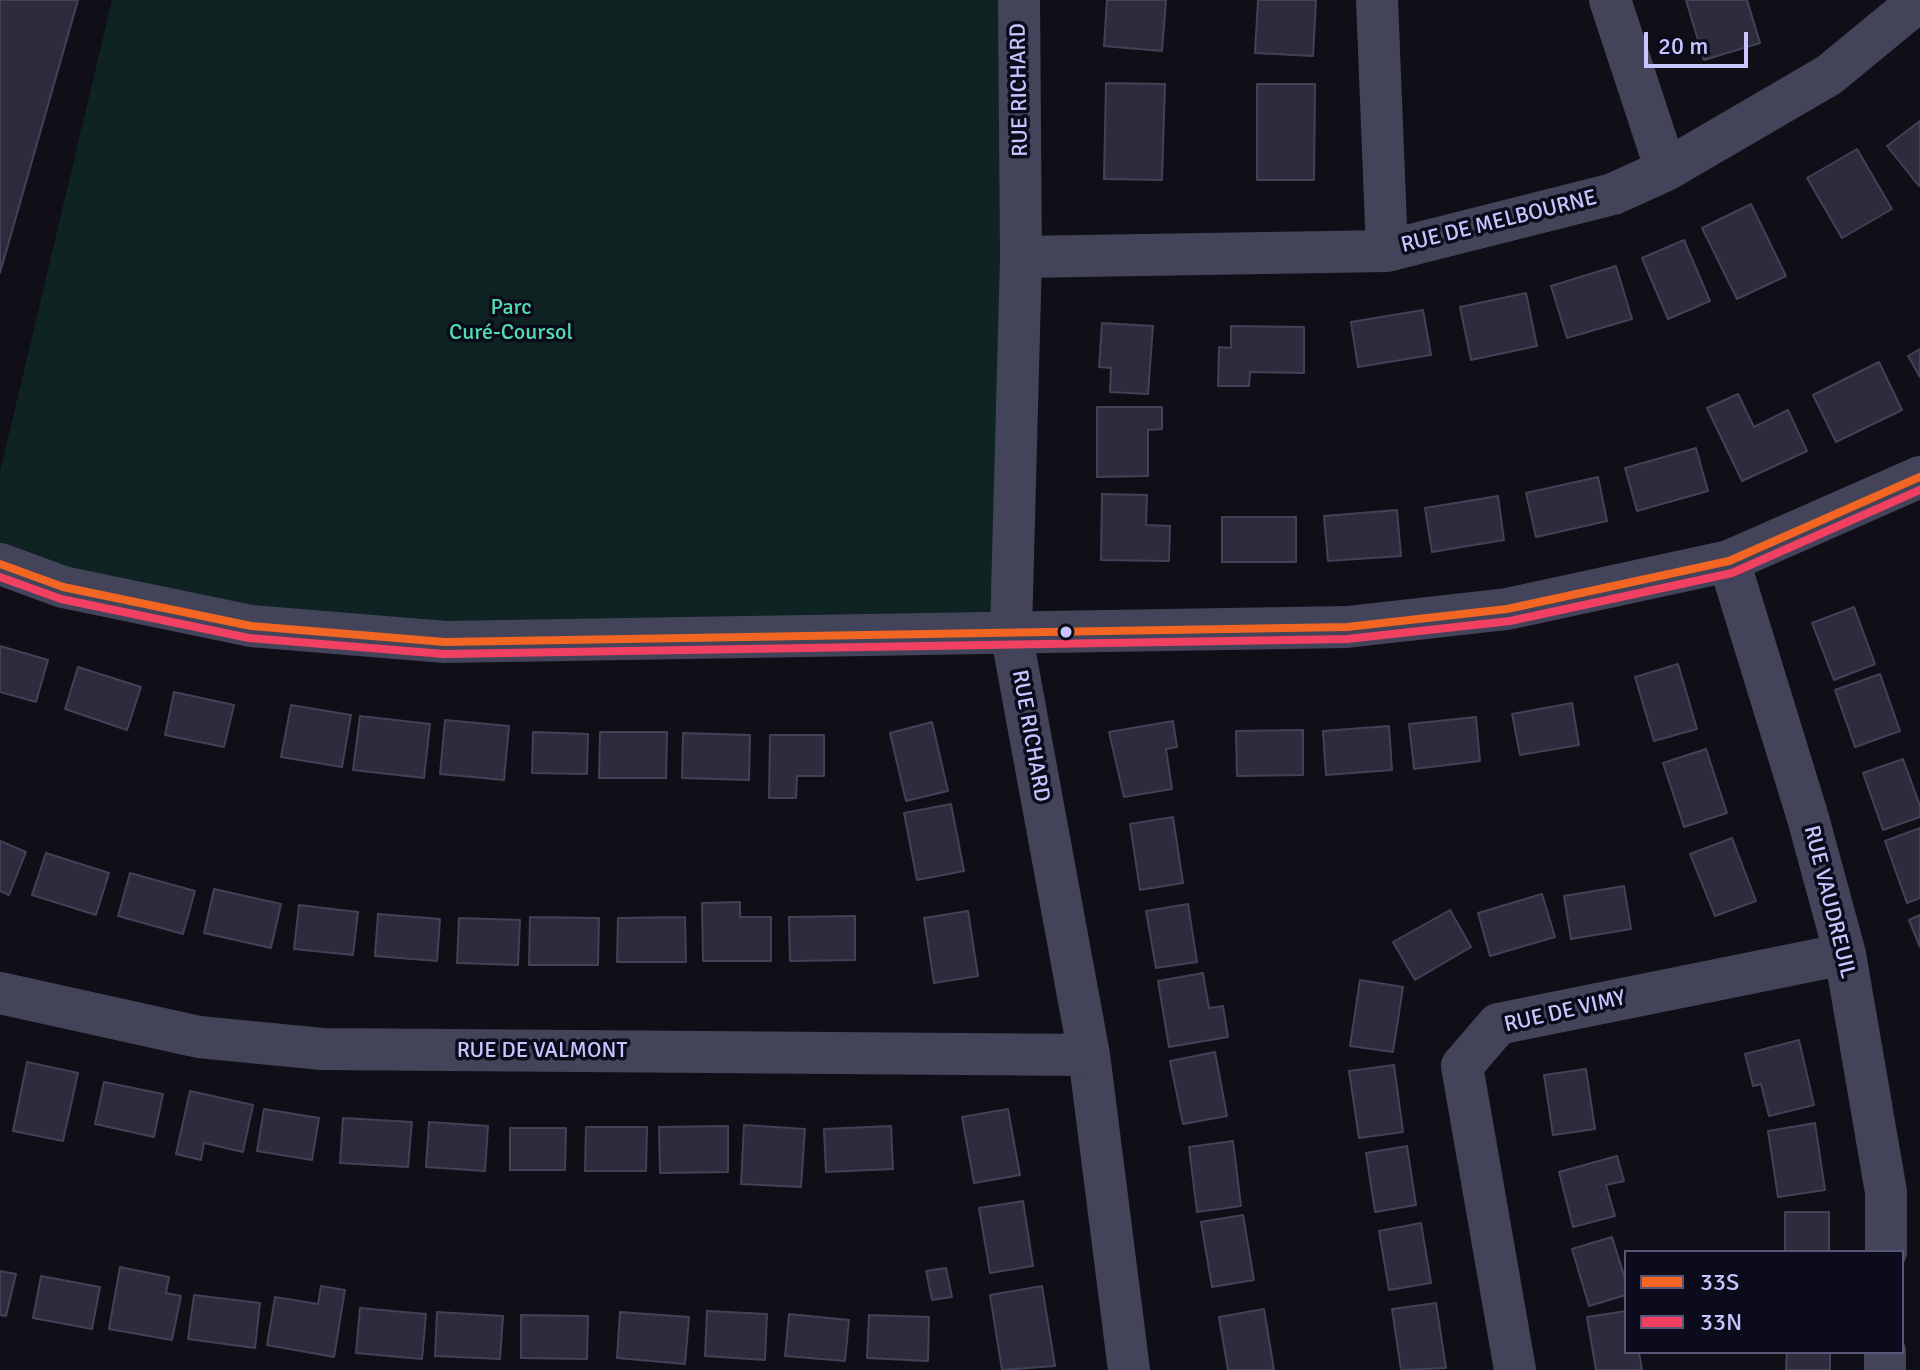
<!DOCTYPE html>
<html>
<head>
<meta charset="utf-8">
<style>
  body { margin:0 }
  #map { position:relative; width:1920px; height:1370px; overflow:hidden; background:#100f18; font-family:Signika,sans-serif }
  canvas { display:block }
  .legend { position:absolute; left:1624px; top:1250px; width:280px; height:104px; box-sizing:border-box; background:#0c0b1c; border:2px solid #575677; margin:0; padding:10px 14px; list-style:none; font-size:24px; color:#c7c6ff }
  .legend li { display:flex; align-items:center; gap:16px; height:40px }
  .legend b { width:40px; border:2px solid #575677 }
  .scale { position:absolute; left:1644px; top:32px; width:104px; height:36px; box-sizing:border-box; border:4px solid #c7c6ff; border-top:0; padding-left:10px; font-size:24px; line-height:28px; white-space:nowrap; color:#c7c6ff; -webkit-text-stroke:6px #0c0b1c; paint-order:stroke }
</style>
</head>
<body>
<div id="map">
<canvas width="1920" height="1370"></canvas>
<ul class="legend">
<li><b style="height:10px;background:#f26522"></b>33S</li>
<li><b style="height:10px;background:#f24062"></b>33N</li>
</ul>
<div class="scale">20 m</div>
</div>
<script>
const ctx = document.querySelector('canvas').getContext('2d');
ctx.lineJoin = 'round';
function fillPath(path, color) { ctx.fillStyle = color; ctx.fill(path, 'evenodd'); }
const poly = rows => new Path2D(rows.map(r => 'M' + r).join(''));
function trace(path, color, width, dash) { ctx.strokeStyle = color; ctx.lineWidth = width; ctx.lineCap = dash ? 'butt' : 'round'; ctx.setLineDash(dash || []); ctx.stroke(path); }
function write(font, color, halo, rows, align = 'center') {
  ctx.font = font + ' Signika,sans-serif'; ctx.lineWidth = 7; ctx.setLineDash([]); ctx.textBaseline = 'middle'; ctx.strokeStyle = halo; ctx.fillStyle = color; for (const [text, x, y, turn = 0] of rows) {
    ctx.save(); ctx.translate(x, y); ctx.rotate((+turn || 0) * Math.PI / 180); ctx.textAlign = isNaN(turn) ? turn : align; if (halo) ctx.strokeText(text, 0, 0); ctx.fillText(text, 0, 0); ctx.restore();
  }
}
const green = poly([
  [112,0,1019,0,1011,632,251,626,0,547,0,472]
]);
const building = poly([
  [0,0,78,0,0,273,0,0],
  [1107,0,1166,0,1162,51,1104,46,1107,0],
  [1258,0,1316,0,1313,56,1255,53,1258,0],
  [1686,0,1747,0,1760,43,1704,60,1686,0],
  [1106,83,1165,84,1162,180,1104,179,1106,83],
  [1257,84,1315,84,1314,180,1257,180,1257,84],
  [1920,121,1920,185,1919,186,1887,146,1920,121],
  [1857,149,1892,209,1842,238,1807,178,1857,149],
  [1751,204,1786,276,1737,299,1702,228,1751,204],
  [1684,240,1710,301,1668,319,1642,258,1684,240],
  [1616,266,1632,319,1567,338,1551,286,1616,266],
  [1526,293,1537,346,1471,360,1460,307,1526,293],
  [1423,310,1431,355,1358,367,1351,322,1423,310],
  [1102,323,1153,326,1148,394,1110,392,1111,368,1099,367,1102,323],
  [1231,326,1304,327,1304,373,1250,372,1249,386,1218,386,1219,347,1231,348,1231,326],
  [1920,349,1920,377,1908,356,1920,349],
  [1879,362,1902,410,1836,442,1813,395,1879,362],
  [1738,394,1754,427,1788,410,1807,451,1742,481,1707,408,1738,394],
  [1097,407,1162,407,1162,429,1148,430,1148,476,1097,477,1097,407],
  [1696,448,1708,491,1637,511,1625,468,1696,448],
  [1598,477,1607,521,1536,537,1526,493,1598,477],
  [1102,494,1147,495,1146,525,1170,526,1169,561,1101,560,1102,494],
  [1498,496,1504,540,1432,552,1425,508,1498,496],
  [1397,510,1401,556,1328,561,1324,516,1397,510],
  [1222,517,1296,517,1296,562,1222,562,1222,517],
  [1854,607,1875,664,1834,680,1812,623,1854,607],
  [0,646,48,660,36,702,0,692,0,646],
  [1678,664,1697,729,1654,741,1635,677,1678,664],
  [78,667,141,687,127,730,65,709,78,667],
  [1880,674,1900,731,1855,747,1835,690,1880,674],
  [174,692,234,705,224,747,165,735,174,692],
  [1572,703,1579,745,1520,755,1512,714,1572,703],
  [291,705,351,715,342,767,281,757,291,705],
  [360,716,430,724,424,778,353,770,360,716],
  [1476,717,1480,761,1414,769,1409,724,1476,717],
  [445,720,509,726,504,780,440,774,445,720],
  [1173,721,1177,747,1166,749,1172,789,1124,797,1109,732,1173,721],
  [932,722,948,791,906,801,890,733,932,722],
  [1389,726,1392,770,1326,775,1323,731,1389,726],
  [1303,730,1303,775,1237,776,1236,731,1303,730],
  [533,732,588,734,587,774,532,773,533,732],
  [600,732,667,732,666,778,599,778,600,732],
  [683,733,750,735,749,780,682,778,683,733],
  [770,735,824,735,824,776,797,776,796,798,769,798,770,735],
  [1706,749,1727,813,1684,827,1663,763,1706,749],
  [1903,759,1920,806,1920,817,1883,830,1863,773,1903,759],
  [951,804,964,871,917,880,904,813,951,804],
  [1173,817,1183,883,1140,890,1130,824,1173,817],
  [1920,828,1920,898,1907,903,1885,841,1920,828],
  [1732,838,1756,901,1715,916,1690,854,1732,838],
  [0,841,26,852,9,895,0,891,0,841],
  [46,853,109,873,96,915,32,895,46,853],
  [130,873,195,891,183,934,118,916,130,873],
  [1624,886,1631,929,1571,939,1564,896,1624,886],
  [214,889,281,904,271,948,204,933,214,889],
  [1542,894,1555,937,1490,956,1478,913,1542,894],
  [740,902,740,917,771,917,771,961,703,961,702,903,740,902],
  [1188,904,1197,962,1156,968,1146,911,1188,904],
  [299,905,358,912,353,955,294,949,299,905],
  [1450,910,1471,947,1415,980,1393,942,1450,910],
  [968,911,978,976,934,983,924,918,968,911],
  [378,914,440,919,437,961,375,956,378,914],
  [1920,915,1920,947,1909,920,1920,915],
  [855,916,855,960,790,961,789,917,855,916],
  [530,917,599,918,598,965,529,965,530,917],
  [685,917,686,962,617,962,618,918,685,917],
  [459,918,520,920,518,965,457,963,459,918],
  [1203,973,1209,1008,1223,1006,1228,1037,1169,1047,1158,981,1203,973],
  [1360,980,1403,987,1393,1052,1350,1046,1360,980],
  [1799,1040,1814,1105,1769,1116,1761,1084,1753,1086,1745,1054,1799,1040],
  [1215,1052,1227,1116,1183,1124,1170,1061,1215,1052],
  [27,1062,78,1073,63,1141,13,1131,27,1062],
  [1394,1065,1403,1132,1359,1138,1349,1071,1394,1065],
  [1586,1069,1595,1129,1553,1135,1544,1075,1586,1069],
  [104,1082,163,1094,154,1137,95,1124,104,1082],
  [190,1091,253,1105,243,1152,204,1143,201,1160,176,1154,190,1091],
  [264,1109,319,1118,312,1160,257,1151,264,1109],
  [1008,1109,1020,1175,974,1183,962,1117,1008,1109],
  [343,1118,412,1122,408,1167,340,1163,343,1118],
  [429,1122,488,1126,485,1171,426,1167,429,1122],
  [1815,1123,1825,1190,1778,1197,1768,1131,1815,1123],
  [744,1125,805,1129,801,1187,741,1184,744,1125],
  [728,1126,728,1172,660,1173,659,1127,728,1126],
  [891,1126,893,1169,826,1172,824,1129,891,1126],
  [586,1127,647,1127,646,1171,585,1171,586,1127],
  [510,1128,566,1128,565,1170,510,1170,510,1128],
  [1233,1141,1241,1206,1197,1212,1189,1147,1233,1141],
  [1407,1146,1416,1205,1375,1212,1366,1153,1407,1146],
  [1617,1156,1624,1181,1606,1185,1615,1216,1573,1227,1559,1172,1617,1156],
  [1023,1201,1033,1266,990,1273,979,1208,1023,1201],
  [1785,1212,1829,1212,1829,1252,1785,1252,1785,1212],
  [1243,1215,1254,1280,1212,1287,1201,1222,1243,1215],
  [1421,1223,1431,1283,1389,1290,1379,1231,1421,1223],
  [1612,1237,1626,1282,1626,1295,1589,1306,1572,1249,1612,1237],
  [120,1267,169,1277,166,1293,181,1296,172,1340,109,1329,120,1267],
  [946,1268,952,1297,932,1300,926,1271,946,1268],
  [0,1271,16,1274,6,1316,0,1315,0,1271],
  [41,1276,100,1287,92,1329,33,1318,41,1276],
  [321,1286,345,1290,334,1357,267,1345,275,1297,318,1304,321,1286],
  [1042,1286,1055,1366,1002,1370,990,1295,1042,1286],
  [194,1295,260,1303,255,1348,188,1339,194,1295],
  [1436,1303,1446,1368,1401,1370,1392,1309,1436,1303],
  [360,1308,426,1314,422,1359,356,1353,360,1308],
  [1264,1309,1274,1370,1228,1370,1219,1317,1264,1309],
  [707,1311,767,1314,765,1360,705,1356,707,1311],
  [1626,1311,1626,1352,1639,1352,1642,1370,1596,1370,1587,1317,1626,1311],
  [437,1312,503,1316,500,1359,435,1356,437,1312],
  [620,1312,689,1317,685,1364,617,1358,620,1312],
  [789,1314,849,1320,845,1361,785,1356,789,1314],
  [521,1315,588,1316,587,1359,521,1358,521,1315],
  [869,1315,929,1317,928,1361,867,1358,869,1315],
  [1787,1352,1830,1352,1830,1370,1786,1370,1787,1352]
]);
const minor = poly([
  [1019,0,1021,257,1011,632,1089,1055,1129,1370],
  [1377,0,1387,251],
  [1610,0,1666,170],
  [1021,257,1387,251,1613,194,1666,170,1829,75,1920,0],
  [1729,561,1808,818,1845,954,1886,1192,1886,1252],
  [0,564,63,587,251,626,445,642,1347,627,1507,609,1729,561,1920,477],
  [0,993,199,1037,322,1049,1089,1055],
  [1515,1370,1462,1066,1498,1024,1845,954],
  [1885,1370,1885,1352]
]);
const bus1 = poly([
  [0,564,63,587,251,626,445,642,1347,627,1507,609,1729,561,1920,477]
]);
const bus2 = poly([
  [0,577,61,599,249,638,444,654,1347,639,1510,621,1732,573,1920,490]
]);
const markers = [
  [1066,632,7,"#c7c6ff"]
];
const streetNames = [
  ["RUE RICHARD",1020,90,-91],
  ["RUE DE MELBOURNE",1499,222,-14],
  ["RUE RICHARD",1030,736,80],
  ["RUE VAUDREUIL",1829,902,76],
  ["RUE DE VIMY",1565,1012,-13],
  ["RUE DE VALMONT",542,1051]
];
const parkNames = [
  ["Parc",511,308],
  ["Curé-Coursol",511,333]
];
fillPath(green, '#0e2322');
fillPath(building, '#2d2b3c');
trace(building, '#424157', 2);
trace(minor, '#434459', 42);
trace(bus1, '#f26522', 8);
trace(bus2, '#f24062', 8);
for (const [x, y, r, color] of markers) { const dot = new Path2D(); dot.arc(x, y, r, 0, 2 * Math.PI); ctx.fillStyle = color; ctx.fill(dot); trace(dot, '#0c0b1c', 3); }
write('22px', '#c7c6ff', '#0c0b1c', streetNames);
write('22px', '#52dfae', '#0c0b1c', parkNames);
</script>
</body>
</html>
